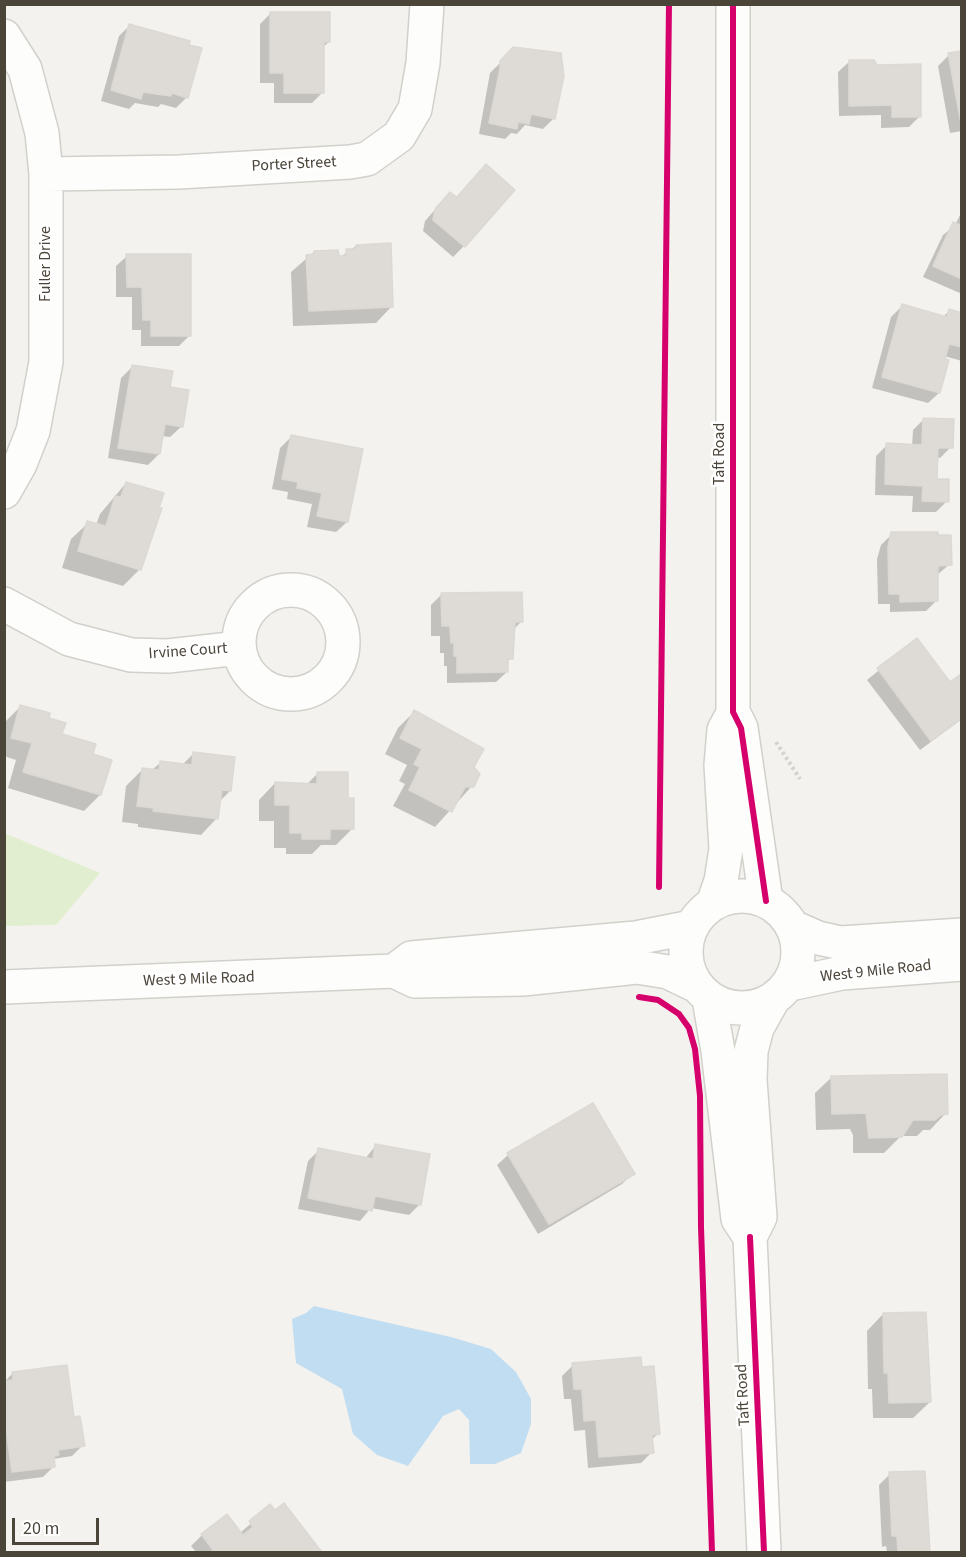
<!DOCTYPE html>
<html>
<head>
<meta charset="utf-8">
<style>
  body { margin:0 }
  #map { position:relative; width:966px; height:1557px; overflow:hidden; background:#f4f2ee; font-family:"Source Sans 3",sans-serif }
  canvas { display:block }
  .frame { position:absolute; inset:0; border:6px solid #4b4439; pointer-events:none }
  .scale { position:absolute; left:12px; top:1518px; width:87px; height:27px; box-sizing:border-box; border:3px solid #4b4439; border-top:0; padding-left:8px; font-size:18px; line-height:21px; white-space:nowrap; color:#4b4439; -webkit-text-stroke:4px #fff; paint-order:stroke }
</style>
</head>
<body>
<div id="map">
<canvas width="966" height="1557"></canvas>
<div class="frame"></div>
<div class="scale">20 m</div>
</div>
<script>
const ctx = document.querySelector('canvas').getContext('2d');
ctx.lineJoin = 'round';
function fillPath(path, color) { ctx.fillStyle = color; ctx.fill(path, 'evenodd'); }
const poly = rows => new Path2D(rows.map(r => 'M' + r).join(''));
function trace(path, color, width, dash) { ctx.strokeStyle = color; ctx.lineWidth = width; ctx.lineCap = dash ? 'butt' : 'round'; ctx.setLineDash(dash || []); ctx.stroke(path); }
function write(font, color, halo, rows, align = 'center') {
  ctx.font = font + ' "Source Sans 3",sans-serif'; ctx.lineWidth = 5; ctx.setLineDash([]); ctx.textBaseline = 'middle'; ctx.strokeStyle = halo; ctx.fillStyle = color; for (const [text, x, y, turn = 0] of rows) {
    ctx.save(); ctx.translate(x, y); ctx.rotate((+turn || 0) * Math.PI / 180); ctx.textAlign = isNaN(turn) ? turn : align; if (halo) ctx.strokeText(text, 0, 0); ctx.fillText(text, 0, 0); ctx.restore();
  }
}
const green = poly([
  [4,833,100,873,56,925,5,926]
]);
const water = poly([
  [314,1306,451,1337,491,1349,516,1372,531,1399,531,1424,521,1453,495,1464,470,1464,469,1420,459,1409,443,1416,408,1466,377,1455,353,1434,342,1389,296,1363,292,1319,306,1313]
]);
const shadow = poly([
  [271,13,329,42,323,47,323,92,312,103,274,103,274,83,260,83,260,24],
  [130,25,187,97,176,108,161,104,158,107,135,103,129,109,101,101,119,36],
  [514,49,554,118,543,129,525,125,517,134,511,133,505,139,479,134,490,73],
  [962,52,962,131,950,133,938,66,949,55],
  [849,62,920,116,909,127,881,128,881,115,839,116,838,72],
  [440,204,464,246,453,257,423,231,425,221],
  [962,211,962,294,923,277,943,235,955,225],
  [356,246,392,306,376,323,293,326,291,272,314,252,339,258],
  [127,256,190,335,179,346,141,346,141,330,132,330,132,297,116,297,116,266],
  [902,306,943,317,949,311,962,315,962,361,944,356,939,393,928,403,872,388,891,317],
  [132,367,169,388,181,427,170,437,162,436,159,454,148,465,108,458,121,378],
  [923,420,951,447,940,458,936,458,935,480,947,501,936,512,912,512,913,496,875,495,876,456,887,445,912,446,913,430],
  [291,437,347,522,336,532,307,527,312,504,287,499,288,492,272,489,280,448],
  [126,483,160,509,139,570,123,586,62,568,71,539,88,523,96,525,100,514],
  [892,534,950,564,937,575,937,600,926,611,890,612,890,604,878,604,877,559,881,545],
  [442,594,521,622,513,630,511,658,507,663,507,672,496,682,447,683,447,666,444,666,444,653,440,653,440,636,431,636,431,605],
  [916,640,950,684,962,675,962,719,920,750,867,680],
  [21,706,47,719,60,735,91,755,100,795,84,811,8,788,16,760,4,756,4,723],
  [414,712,472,768,472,786,435,827,393,806,405,784,399,781,407,765,385,754,398,728],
  [194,753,230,791,219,802,217,818,201,835,138,827,138,824,122,822,126,786,143,769,152,770,160,763,182,765],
  [318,773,347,799,352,829,336,845,321,845,312,854,286,854,286,848,274,848,274,821,259,821,259,800,275,783,306,785],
  [832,1077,946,1113,930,1130,923,1130,917,1136,901,1136,884,1153,853,1153,853,1135,850,1129,816,1130,815,1093],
  [376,1145,420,1204,409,1215,371,1208,360,1221,298,1209,308,1161,319,1150,365,1159],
  [508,1155,633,1173,622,1184,538,1234,497,1165],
  [883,1314,930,1402,913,1418,873,1418,872,1389,868,1389,867,1331],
  [573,1365,658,1434,651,1440,652,1452,641,1463,588,1468,585,1430,574,1431,571,1399,564,1399,562,1376],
  [13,1373,73,1418,83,1445,72,1456,53,1459,54,1466,43,1477,4,1482,4,1382],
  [924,1473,928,1552,887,1552,886,1546,882,1547,879,1485,890,1474],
  [270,1507,319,1550,196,1552,191,1546,202,1535,240,1533]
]);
const building = poly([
  [270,12,330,12,330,42,324,42,324,93,284,93,284,73,270,73,270,12],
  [129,24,190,41,189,45,202,48,188,98,172,93,171,96,143,92,141,99,111,90,129,24],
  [513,47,561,53,564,76,555,119,531,114,529,124,518,122,517,129,489,123,500,69,500,61,513,47],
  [962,51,962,123,961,123,948,53,962,51],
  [849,60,874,60,877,65,921,64,921,117,892,117,892,105,849,106,849,60],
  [486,164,515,190,465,247,433,220,435,209,450,192,457,197,486,164],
  [962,221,962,279,933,266,953,222,960,225,962,221],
  [391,243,393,307,309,311,306,255,314,254,314,251,338,250,339,256,346,256,346,249,356,249,356,245,391,243],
  [126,254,191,254,191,336,151,336,151,320,143,320,142,287,127,287,126,254],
  [902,304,947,317,949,309,962,313,962,347,949,344,945,359,949,360,940,393,882,377,902,304],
  [132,365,173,371,170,387,189,390,183,427,165,424,160,454,118,448,132,365],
  [923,418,954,419,953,448,938,448,937,479,949,479,949,502,922,501,923,486,885,484,886,443,922,445,923,418],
  [291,435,363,449,348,522,317,516,322,493,297,488,298,482,282,479,291,435],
  [126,482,164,493,159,508,162,508,141,570,78,551,87,521,106,526,115,496,121,497,126,482],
  [891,532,938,532,938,535,951,535,952,565,938,566,938,601,900,602,900,594,889,594,888,547,891,532],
  [522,592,523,622,515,622,513,659,508,659,508,672,457,673,457,656,454,656,454,643,451,643,450,626,442,626,441,593,522,592],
  [917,638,950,682,962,673,962,718,931,741,877,668,917,638],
  [20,705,50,713,49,718,66,723,62,734,96,744,93,754,112,760,101,795,23,772,32,743,11,738,20,705],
  [414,710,484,749,474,767,480,774,474,787,465,787,452,812,409,790,420,767,414,764,422,749,400,738,414,710],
  [193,752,235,757,231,791,222,790,218,819,153,811,154,808,137,806,142,768,159,770,160,761,192,765,193,752],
  [317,772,348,772,348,798,354,798,354,829,330,829,330,839,302,839,302,833,290,833,290,805,275,805,275,782,317,784,317,772],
  [947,1074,948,1114,941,1115,935,1120,913,1120,902,1137,869,1138,866,1113,832,1114,831,1076,947,1074],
  [593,1103,635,1174,549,1224,507,1153,593,1103],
  [375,1144,430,1154,421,1205,375,1196,372,1211,308,1198,318,1148,373,1159,375,1144],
  [926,1312,931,1402,889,1403,888,1373,884,1373,883,1313,926,1312],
  [641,1357,642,1367,654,1366,660,1434,652,1435,654,1453,599,1457,596,1420,584,1421,582,1389,574,1389,572,1363,641,1357],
  [67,1365,74,1417,80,1416,85,1446,58,1450,59,1455,54,1456,55,1467,12,1472,4,1414,4,1381,13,1380,12,1372,67,1365],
  [925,1471,930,1552,898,1552,897,1536,892,1536,889,1472,925,1471],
  [284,1503,321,1551,318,1552,210,1552,213,1550,201,1534,227,1514,243,1535,253,1527,249,1521,270,1504,275,1510,284,1503]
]);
const path = poly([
  [776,742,800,779]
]);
const minor = poly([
  [733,4,733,712,741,728,766,901],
  [4,36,25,69,42,133,46,174,46,362,33,431,20,464,4,492],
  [46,174,179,172,350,162,367,159,399,136,415,109,423,63,427,4],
  '239 642a52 52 0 1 1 104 0a52 52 0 1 1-104 0Z',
  [4,604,69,639,131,655,168,656,239,648],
  '686 952a56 56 0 1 1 112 0a56 56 0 1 1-112 0Z',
  [713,904,721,881,726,849,721,765,724,730,731,717],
  [793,927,818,938,841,943,962,935],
  [394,971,411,958,636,938,692,927],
  [790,984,842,973,962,964],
  [4,987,394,971,415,981,523,979,637,967,668,972,693,984],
  [709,999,718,1051,738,1219,750,1237],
  [764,1552,750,1237,760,1217,750,1080,751,1051,757,1028,772,1001]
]);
const cycleway = poly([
  [733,4,733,712,741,728,766,901],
  [659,887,669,4],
  [639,997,658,1000,679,1014,689,1028,695,1049,700,1096,701,1227,712,1552],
  [750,1237,764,1552]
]);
const streetNames = [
  ["Porter Street",294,165,-3],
  ["Fuller Drive",46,264,-90],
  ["Taft Road",720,454,-90],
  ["Irvine Court",188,652,-4],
  ["West 9 Mile Road",876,972,-6],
  ["West 9 Mile Road",199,980,-2],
  ["Taft Road",744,1395,-93]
];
fillPath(green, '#e1eecf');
fillPath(water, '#c0ddf1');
fillPath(shadow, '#0003');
fillPath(building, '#dedbd6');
trace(building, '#dcd9d4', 1.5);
trace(minor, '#d2d0cb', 36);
trace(path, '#d3d2cc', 4, [3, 3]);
trace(minor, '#fdfdfc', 33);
trace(cycleway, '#d6006c', 6);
write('16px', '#4b4439', '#fff', streetNames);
</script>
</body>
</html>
